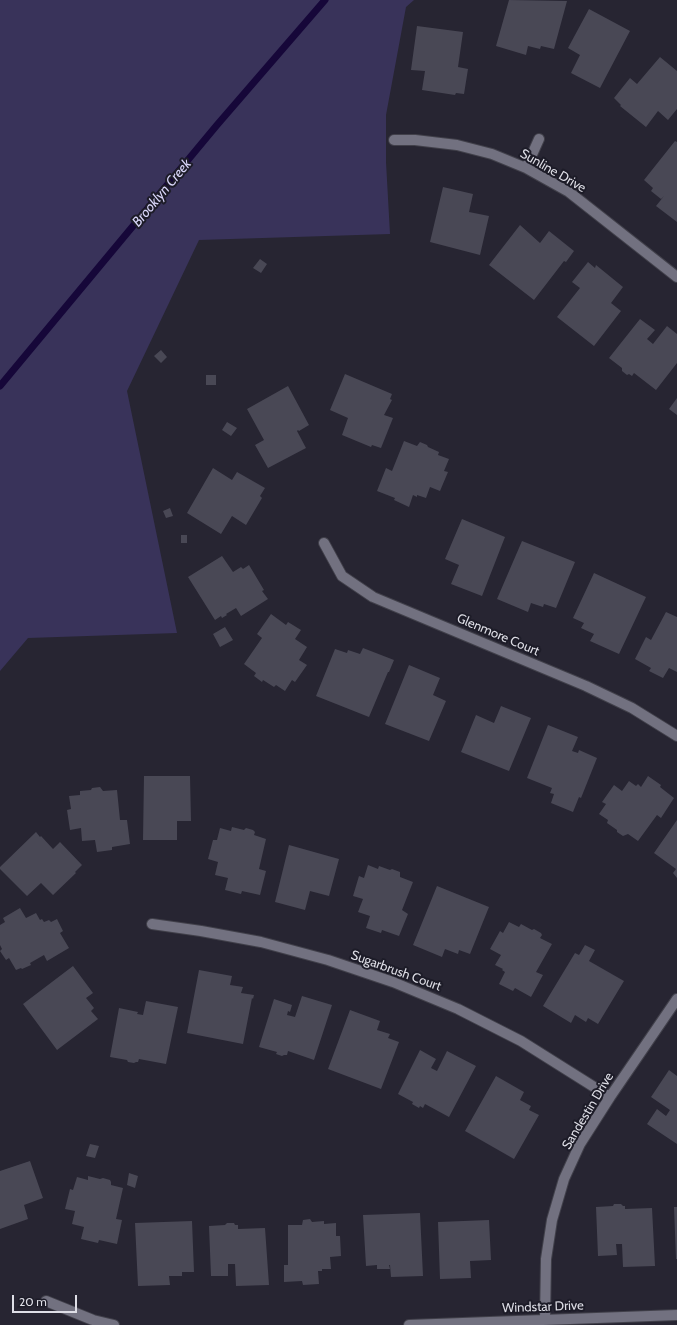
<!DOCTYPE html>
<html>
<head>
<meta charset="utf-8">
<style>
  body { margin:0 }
  #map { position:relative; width:677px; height:1325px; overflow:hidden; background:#272532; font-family:Cabin,sans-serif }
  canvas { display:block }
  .scale { position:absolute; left:12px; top:1295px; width:65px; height:18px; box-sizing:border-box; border:2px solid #dedee6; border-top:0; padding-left:5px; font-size:12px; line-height:14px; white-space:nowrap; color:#dedee6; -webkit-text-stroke:3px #1d1c28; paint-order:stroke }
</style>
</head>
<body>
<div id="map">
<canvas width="677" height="1325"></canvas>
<div class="scale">20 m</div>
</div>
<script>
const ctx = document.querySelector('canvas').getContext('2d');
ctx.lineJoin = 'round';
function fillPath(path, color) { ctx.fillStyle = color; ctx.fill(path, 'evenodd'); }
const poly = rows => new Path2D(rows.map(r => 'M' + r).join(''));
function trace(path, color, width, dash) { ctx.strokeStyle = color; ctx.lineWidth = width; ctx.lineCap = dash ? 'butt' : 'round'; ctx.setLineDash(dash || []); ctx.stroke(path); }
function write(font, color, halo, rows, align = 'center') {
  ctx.font = font + ' Cabin,sans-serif'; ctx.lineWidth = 4; ctx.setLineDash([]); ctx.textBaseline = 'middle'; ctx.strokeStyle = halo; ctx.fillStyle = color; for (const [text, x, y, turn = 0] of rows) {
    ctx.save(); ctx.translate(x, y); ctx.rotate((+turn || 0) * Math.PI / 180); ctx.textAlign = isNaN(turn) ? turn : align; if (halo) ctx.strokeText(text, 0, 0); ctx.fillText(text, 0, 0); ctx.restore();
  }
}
const green = poly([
  [0,0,414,0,406,7,386,115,386,162,390,234,199,240,127,391,177,633,28,638,0,671]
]);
const stream = poly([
  [0,386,217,125,325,0]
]);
const building = poly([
  [509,0,567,1,554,49,541,46,540,49,528,46,526,55,496,46],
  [589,9,630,31,600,88,571,73,580,55,568,48],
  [417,26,463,32,458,67,468,69,464,94,456,93,455,95,422,90,425,71,411,70],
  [660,57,677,71,677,109,668,120,658,111,646,127,620,106,621,105,614,98,630,78,637,84],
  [675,141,677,142,677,222,656,206,664,196,661,199,651,191,653,188,644,180],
  [443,187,473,194,469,212,489,216,480,255,430,242],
  [520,225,540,243,549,231,574,251,566,262,564,261,534,300,489,265],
  [260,259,267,264,261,273,253,268],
  [588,262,595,268,596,265,623,287,611,303,621,311,594,346,557,317,580,288,572,282],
  [640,319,655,330,647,339,653,344,667,326,677,334,677,363,656,390,634,373,632,376,629,374,627,375,622,371,622,368,609,358],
  [161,350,167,357,161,363,154,356],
  [345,374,392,394,390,399,392,400,384,415,393,418,381,448,372,445,371,447,342,435,348,418,330,410],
  [206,375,216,375,216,385,206,385],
  [288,386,309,425,299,431,298,430,297,431,306,448,268,468,255,445,264,440,247,409],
  [677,398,677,415,669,409],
  [227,422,237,428,231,436,222,430],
  [404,441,417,446,420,442,427,445,428,447,439,452,438,455,449,459,444,471,448,472,440,491,430,487,426,498,417,495,417,497,413,495,409,507,394,500,395,498,377,491,386,468,392,471],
  [213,468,232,480,237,472,265,488,260,496,262,498,246,525,232,516,221,534,187,513],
  [170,508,173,516,166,518,163,511],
  [462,519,505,537,482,596,451,584,459,565,445,559],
  [181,535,187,535,187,543,181,543],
  [522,541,575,562,556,608,544,604,543,607,531,603,528,612,497,599],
  [222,556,233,572,241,567,243,569,249,565,264,590,262,591,268,599,241,616,236,608,226,614,227,615,222,618,221,616,215,620,188,577],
  [594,573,646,597,619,654,590,641,594,634,581,628,584,623,573,618],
  [666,612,677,617,677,672,669,668,663,678,649,671,651,668,635,659,646,637,651,640],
  [271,614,286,625,288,622,301,630,295,639,307,647,299,660,307,665,295,682,292,680,285,691,276,685,274,687,263,680,262,682,254,676,256,673,244,664,262,638,257,634],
  [225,627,233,640,220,647,213,634],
  [363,648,394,660,389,672,388,672,369,717,316,696,335,649,347,653,348,650,360,654],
  [409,665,440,678,433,695,446,701,429,741,385,724],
  [501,706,531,718,509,771,461,752,476,715,494,723],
  [548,725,578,737,572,751,578,753,579,750,597,758,581,798,579,797,573,812,551,803,554,794,550,793,552,788,527,778],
  [144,776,190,776,191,821,177,821,177,840,143,840],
  [648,776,661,785,660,787,674,798,661,818,657,815,638,841,628,834,623,836,617,832,617,830,607,823,608,820,599,814,606,804,602,802,614,785,622,791,629,781,636,786,638,784,641,787],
  [100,787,103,791,117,790,120,820,127,820,130,844,112,847,112,850,97,852,95,840,82,841,81,828,70,830,67,810,71,809,69,796,80,795,80,791,91,790,92,788],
  [677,820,677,878,673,873,676,869,654,853],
  [232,827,244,830,246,828,253,830,255,832,254,835,266,839,259,869,266,871,260,895,242,891,241,894,225,890,228,878,215,875,218,862,208,859,213,840,217,840,220,828,231,831],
  [36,832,40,837,41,836,53,849,60,842,82,865,75,872,76,873,53,895,41,883,27,896,0,869,0,867],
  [289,845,339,859,329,896,310,891,305,910,275,902],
  [368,865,378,869,379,866,390,870,392,869,400,872,400,877,413,882,402,910,408,914,399,936,382,930,381,933,366,928,370,916,358,912,363,899,353,896,359,876,364,878],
  [437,886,489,907,470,954,459,950,458,954,445,949,442,957,413,945],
  [20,908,26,918,36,913,40,920,42,919,44,922,49,920,51,922,57,919,63,931,60,933,69,948,47,961,44,955,30,963,31,965,22,969,21,968,16,970,9,958,6,960,0,951,2,949,0,945,0,925,5,922,3,918],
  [509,922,519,927,521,924,532,930,534,929,541,933,542,935,540,938,552,944,536,972,543,975,531,997,515,988,513,991,499,984,505,972,502,970,503,969,495,965,501,955,490,949,500,931,503,933],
  [585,945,595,950,589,961,624,981,598,1024,588,1018,586,1022,575,1015,571,1023,543,1006,575,953,579,955],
  [73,966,93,993,86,998,94,1008,91,1011,98,1019,57,1050,23,1004],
  [199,970,232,976,230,985,243,987,241,993,254,995,253,999,252,998,243,1044,187,1033],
  [302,996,332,1005,314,1060,288,1051,287,1055,284,1055,282,1056,276,1054,277,1052,259,1047,274,999,292,1005,290,1012,288,1011,287,1015,295,1017],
  [146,1001,178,1007,166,1064,139,1059,138,1062,136,1062,134,1063,128,1062,127,1060,110,1057,119,1008,138,1012,137,1014,143,1015],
  [350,1010,380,1021,377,1030,390,1034,388,1038,399,1042,381,1089,328,1069],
  [420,1050,436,1059,431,1068,437,1071,447,1051,476,1066,449,1117,425,1104,423,1108,420,1106,419,1108,412,1104,413,1102,398,1094],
  [669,1070,677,1076,677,1144,647,1124,657,1109,666,1116,670,1110,651,1097],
  [496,1076,524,1092,520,1100,531,1106,529,1110,539,1115,514,1159,465,1131],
  [90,1144,99,1146,95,1158,86,1156],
  [30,1161,43,1198,24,1205,28,1219,0,1229,0,1171],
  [129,1173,138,1176,135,1188,127,1185],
  [88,1176,100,1179,103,1178,110,1180,111,1182,111,1185,123,1188,116,1219,122,1220,117,1244,99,1240,98,1243,81,1239,84,1227,72,1224,75,1211,65,1209,70,1189,73,1190,77,1177,88,1180],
  [614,1204,621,1204,623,1206,625,1206,625,1209,652,1208,655,1266,623,1267,622,1244,616,1244,617,1255,598,1256,596,1207,613,1206],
  [674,1207,677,1207,677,1259,676,1259],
  [420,1213,423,1276,391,1277,390,1265,389,1265,390,1269,377,1269,377,1265,366,1266,363,1215],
  [310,1219,312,1222,324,1221,324,1224,336,1223,336,1236,340,1236,341,1256,330,1257,331,1269,322,1269,322,1271,318,1271,319,1284,303,1285,302,1281,284,1282,284,1265,288,1265,288,1225,302,1225,303,1220],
  [489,1220,491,1260,470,1261,471,1278,440,1279,438,1222],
  [192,1221,194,1272,182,1272,182,1276,169,1276,170,1285,138,1286,135,1223],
  [227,1223,234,1223,235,1225,238,1225,238,1229,265,1228,269,1285,236,1286,235,1264,228,1264,228,1276,211,1276,209,1226,225,1225]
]);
const minor = poly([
  [394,140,415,140,457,145,492,154,526,168,569,192,677,277],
  [526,168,539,139],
  [324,543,342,576,373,597,586,686,632,708,677,736],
  [152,924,201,931,261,942,328,960,393,982,458,1009,521,1041,610,1097],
  [46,1301,93,1320,114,1325],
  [545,1320,546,1259,552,1220,564,1179,580,1144,610,1097,677,999],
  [409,1325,677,1315]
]);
const streetNames = [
  ["Sunline Drive",553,171,30],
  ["Glenmore Court",498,635,23],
  ["Sugarbrush Court",396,971,20],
  ["Sandestin Drive",588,1111,-59],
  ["Windstar Drive",543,1307,-2]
];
const waterNames = [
  ["Brooklyn Creek",162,193,-50]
];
fillPath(green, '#39335a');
trace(stream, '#160739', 7);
fillPath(building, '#494855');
trace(minor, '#41404a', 12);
trace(minor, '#727180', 10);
write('13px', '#dedee6', '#1d1c28', streetNames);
write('italic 14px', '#d8d5f8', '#1d1c28', waterNames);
</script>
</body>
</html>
